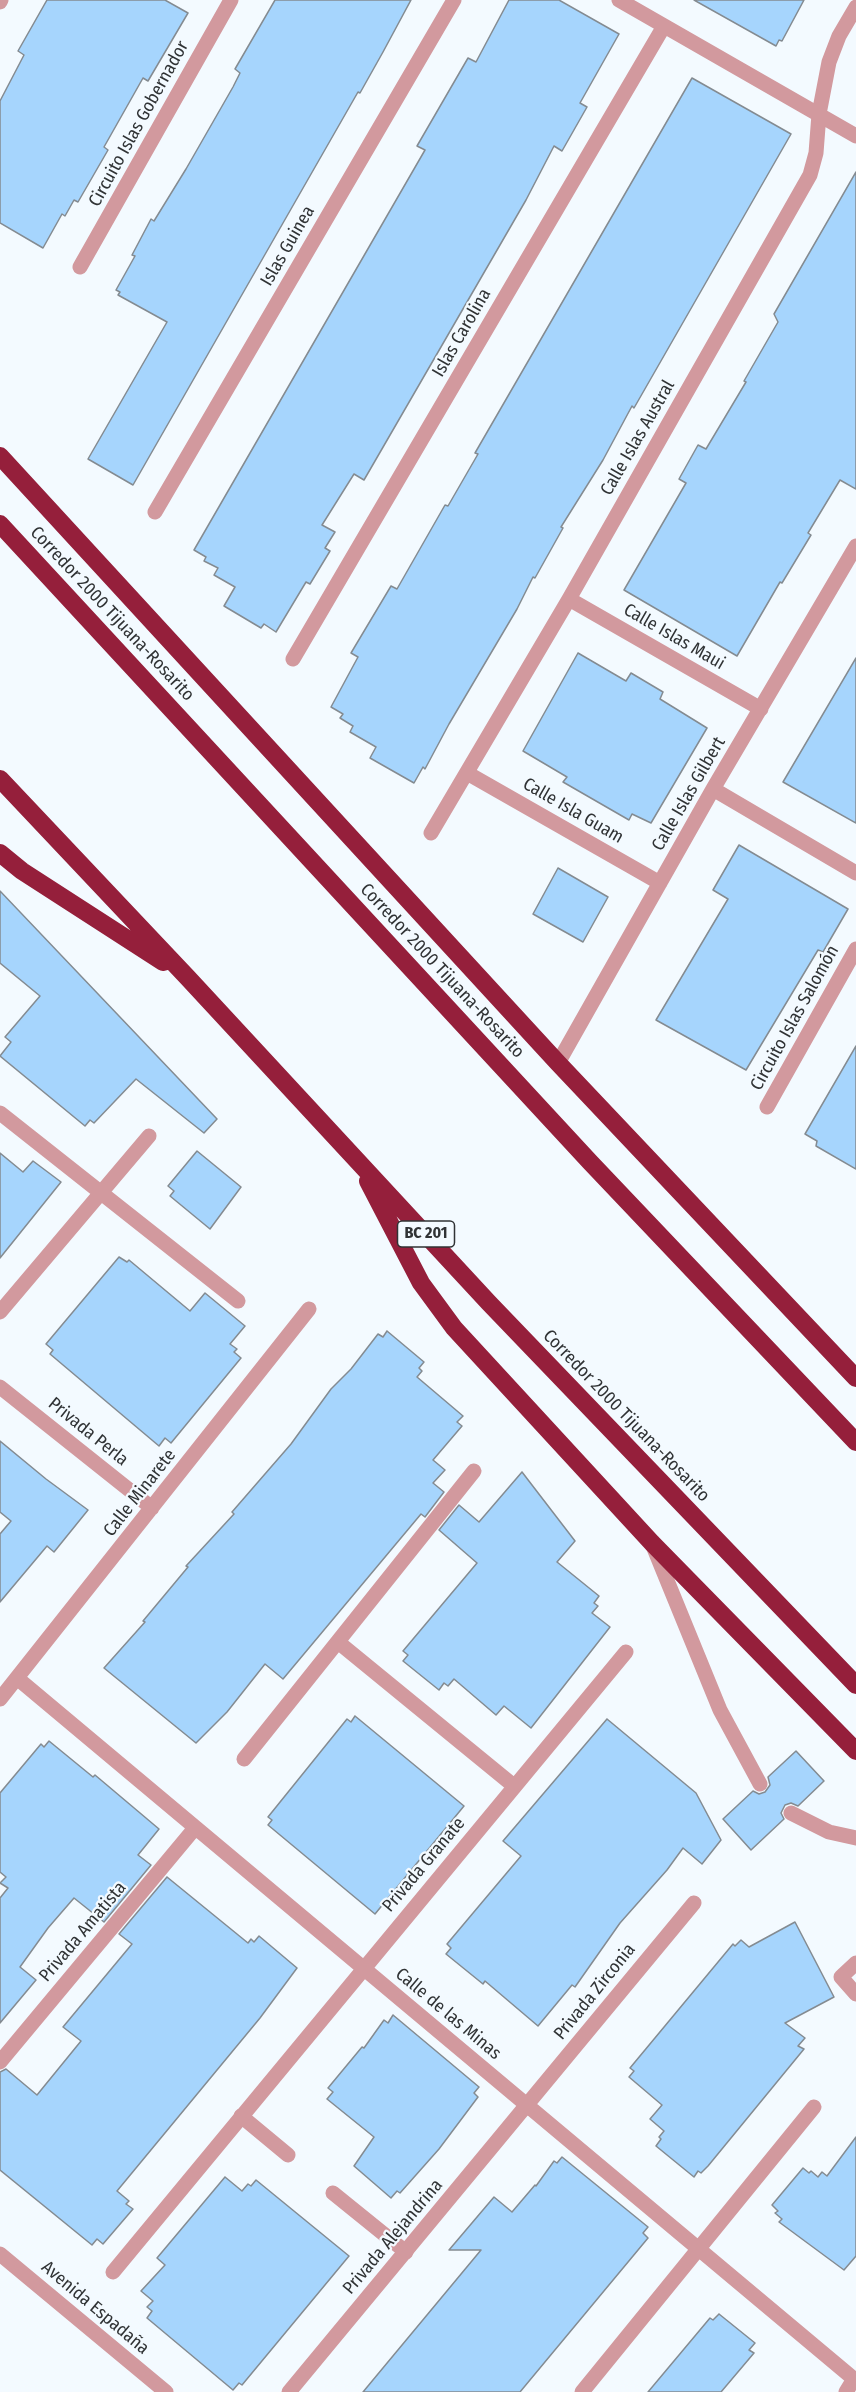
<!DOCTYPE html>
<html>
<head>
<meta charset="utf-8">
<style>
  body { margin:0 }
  canvas { display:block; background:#f3faff }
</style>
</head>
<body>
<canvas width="856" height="2392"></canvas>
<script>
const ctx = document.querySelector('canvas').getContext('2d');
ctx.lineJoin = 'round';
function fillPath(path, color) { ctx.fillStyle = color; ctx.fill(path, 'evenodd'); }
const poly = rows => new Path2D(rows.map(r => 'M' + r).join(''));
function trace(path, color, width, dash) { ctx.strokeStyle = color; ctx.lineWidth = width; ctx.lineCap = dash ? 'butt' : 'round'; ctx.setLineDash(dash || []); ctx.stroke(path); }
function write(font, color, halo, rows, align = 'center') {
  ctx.font = font + ' "Fira Sans Condensed",sans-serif'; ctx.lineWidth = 4.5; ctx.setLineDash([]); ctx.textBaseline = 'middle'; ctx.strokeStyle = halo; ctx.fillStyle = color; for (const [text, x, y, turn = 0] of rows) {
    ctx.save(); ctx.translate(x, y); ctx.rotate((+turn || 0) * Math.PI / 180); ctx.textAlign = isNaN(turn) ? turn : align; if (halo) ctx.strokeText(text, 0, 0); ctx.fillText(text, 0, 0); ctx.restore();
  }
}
const building = poly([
  [47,0,165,0,188,13,148,81,143,78,104,147,108,150,78,202,74,200,65,216,62,214,43,248,0,223,0,101,24,55,18,51,47,0],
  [275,0,411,0,383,52,360,93,358,92,133,485,88,459,167,322,118,295,120,292,116,290,135,256,132,255,151,219,154,221,186,169,233,87,240,73,235,69,275,0],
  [509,0,559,0,619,34,580,103,587,107,562,151,554,146,526,200,364,480,354,474,322,525,335,532,325,548,330,551,310,584,306,582,276,632,264,624,261,628,224,606,235,587,214,575,218,568,204,561,206,557,194,550,425,150,417,146,468,58,476,62,509,0],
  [694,0,804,0,782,41,779,40,776,46,694,0],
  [692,78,791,134,634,408,632,406,603,460,561,527,563,528,535,578,533,577,517,609,449,724,425,769,423,767,414,783,370,758,376,747,350,732,353,726,340,718,343,714,331,707,358,657,351,653,391,586,397,589,445,505,448,506,478,454,475,453,692,78],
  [856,172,856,489,840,480,808,533,811,535,782,583,780,582,737,656,624,590,686,483,679,479,698,445,706,449,746,382,744,381,778,322,774,314,856,172],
  [578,653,626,681,631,673,663,692,660,699,707,728,651,823,632,814,629,820,563,782,567,777,523,751,578,653],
  [856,658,856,823,783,782,856,658],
  [739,845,848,909,823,952,818,950,746,1070,656,1020,728,899,713,890,739,845],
  [558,868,608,897,583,942,533,914,558,868],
  [0,891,217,1119,204,1133,136,1079,94,1123,90,1120,85,1126,0,1056,11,1042,5,1037,40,996,0,963,0,891],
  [856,1046,856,1169,816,1146,817,1141,805,1134,856,1046],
  [197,1151,241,1187,210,1229,170,1196,174,1191,168,1186,197,1151],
  [0,1153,23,1172,33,1161,61,1182,0,1258,0,1153],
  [119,1257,127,1262,129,1260,190,1311,205,1293,245,1326,230,1344,237,1349,234,1352,241,1358,171,1443,165,1438,159,1446,50,1354,53,1350,46,1344,119,1257],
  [387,1331,424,1362,419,1368,422,1371,417,1377,463,1416,457,1422,462,1426,433,1460,445,1470,433,1483,444,1492,425,1517,421,1514,283,1679,265,1664,227,1712,196,1743,104,1668,145,1622,143,1621,188,1567,186,1566,234,1514,232,1512,291,1444,331,1389,351,1369,378,1334,383,1337,387,1331],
  [0,1441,46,1479,88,1510,54,1552,47,1546,0,1602,0,1534,11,1521,0,1512,0,1441],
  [522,1472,575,1541,557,1562,599,1596,594,1603,598,1606,592,1613,610,1627,531,1728,504,1706,496,1715,454,1679,448,1686,444,1683,439,1690,403,1661,408,1655,403,1651,477,1563,439,1530,459,1505,479,1522,522,1472],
  [355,1716,464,1806,375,1914,268,1825,272,1820,268,1817,347,1719,351,1722,355,1716],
  [607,1719,696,1793,721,1840,702,1864,683,1848,667,1870,620,1923,575,1987,572,1985,538,2026,485,1981,483,1984,446,1954,451,1948,447,1944,521,1856,503,1841,607,1719],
  [49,1741,93,1777,95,1775,159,1829,138,1855,151,1865,104,1922,74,1898,48,1928,20,1967,36,1980,0,2023,0,1898,8,1888,0,1883,6,1877,0,1872,0,1793,41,1744,44,1747,49,1741],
  [796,1751,824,1781,798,1806,791,1803,785,1805,781,1813,784,1819,751,1850,723,1819,753,1791,759,1794,765,1792,770,1785,768,1777,796,1751],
  [167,1877,248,1943,251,1939,254,1942,259,1936,297,1968,260,2018,117,2191,129,2201,126,2204,133,2209,103,2244,97,2239,92,2245,0,2170,0,2072,6,2069,37,2095,81,2041,63,2027,132,1944,119,1934,167,1877],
  [795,1922,834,1997,785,2023,805,2038,798,2046,804,2049,708,2166,701,2173,698,2171,694,2177,656,2146,661,2139,659,2137,664,2131,650,2119,662,2105,629,2077,634,2071,630,2068,733,1944,735,1946,741,1940,749,1947,795,1922],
  [393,2015,479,2087,474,2093,478,2097,439,2149,400,2193,397,2191,391,2198,354,2166,374,2137,327,2099,333,2092,328,2088,362,2047,364,2048,384,2020,388,2023,393,2015],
  [856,2137,856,2256,844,2270,779,2222,782,2219,775,2213,778,2211,772,2205,803,2168,809,2173,811,2171,818,2177,822,2172,827,2176,856,2137],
  [562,2157,648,2227,643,2233,648,2238,520,2392,363,2392,481,2250,449,2250,494,2197,512,2212,535,2185,536,2186,554,2161,557,2163,562,2157],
  [225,2177,242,2191,248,2184,251,2186,256,2180,349,2256,242,2385,239,2383,233,2390,147,2318,152,2311,147,2307,153,2301,141,2291,165,2265,157,2258,225,2177],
  [719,2314,755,2343,749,2350,754,2353,721,2392,648,2392,710,2318,713,2320,719,2314]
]);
const lane = poly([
  [653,1546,720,1710,760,1784],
  [791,1813,829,1832,856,1838],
  [856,1963,841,1977,856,1994],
  [241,2116,288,2155],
  [333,2193,406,2252]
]);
const street = poly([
  [619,0,856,136],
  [0,2,1,0],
  [80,267,231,0],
  [155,512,454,0],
  [569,599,761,709],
  [293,659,664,26],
  [467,773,660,883],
  [713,789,856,873],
  [431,833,569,599,810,175,816,153,819,114,829,62,839,36,856,7],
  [558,1063,713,789,856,546],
  [767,1107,856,949],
  [0,1113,238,1301],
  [0,1312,149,1136],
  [0,1387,152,1508],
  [338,1642,514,1786],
  [17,1678,854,2379,846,2392],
  [0,1699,309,1309],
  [244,1759,474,1471],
  [0,2062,195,1828],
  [0,2254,166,2392],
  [113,2272,626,1652],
  [289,2392,694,1903],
  [582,2392,814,2107]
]);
const highway = poly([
  [0,456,558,1063,856,1378],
  [0,524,590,1162,856,1442],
  [0,779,188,978,489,1303,856,1685],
  [0,853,22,871,163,962],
  [368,1181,421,1283,454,1328,652,1543,856,1751]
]);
const shields = [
  [426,1234,57]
];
const shieldNames = [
  ["BC 201",426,1234]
];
const streetNames = [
  ["Circuito Islas Gobernador",139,124,-61],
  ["Islas Guinea",288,246,-60],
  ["Islas Carolina",462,333,-60],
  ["Calle Islas Austral",638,438,-60],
  ["Corredor 2000 Tijuana-Rosarito",112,614,47],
  ["Calle Islas Maui",674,637,30],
  ["Calle Islas Gilbert",689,794,-60],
  ["Calle Isla Guam",573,811,30],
  ["Corredor 2000 Tijuana-Rosarito",442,971,47],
  ["Circuito Islas Salomón",795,1018,-61],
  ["Corredor 2000 Tijuana-Rosarito",626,1416,46],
  ["Privada Perla",88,1432,39],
  ["Calle Minarete",140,1493,-52],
  ["Privada Granate",424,1865,-50],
  ["Privada Amatista",83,1932,-50],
  ["Privada Zirconia",595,1992,-51],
  ["Calle de las Minas",448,2014,40],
  ["Privada Alejandrina",393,2237,-50],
  ["Avenida Espadaña",95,2308,40]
];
fillPath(building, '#a6d5fd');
trace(building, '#848b91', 1.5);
trace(lane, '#d2999e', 15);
trace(street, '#d2999e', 15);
trace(highway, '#951f3b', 18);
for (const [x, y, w] of shields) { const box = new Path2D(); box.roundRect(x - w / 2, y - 13, w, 26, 4.5); ctx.fillStyle = '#f3faff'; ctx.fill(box); trace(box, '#303335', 1.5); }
write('bold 16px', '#303335', null, shieldNames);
write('18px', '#303335', '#f3faff', streetNames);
</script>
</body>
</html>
